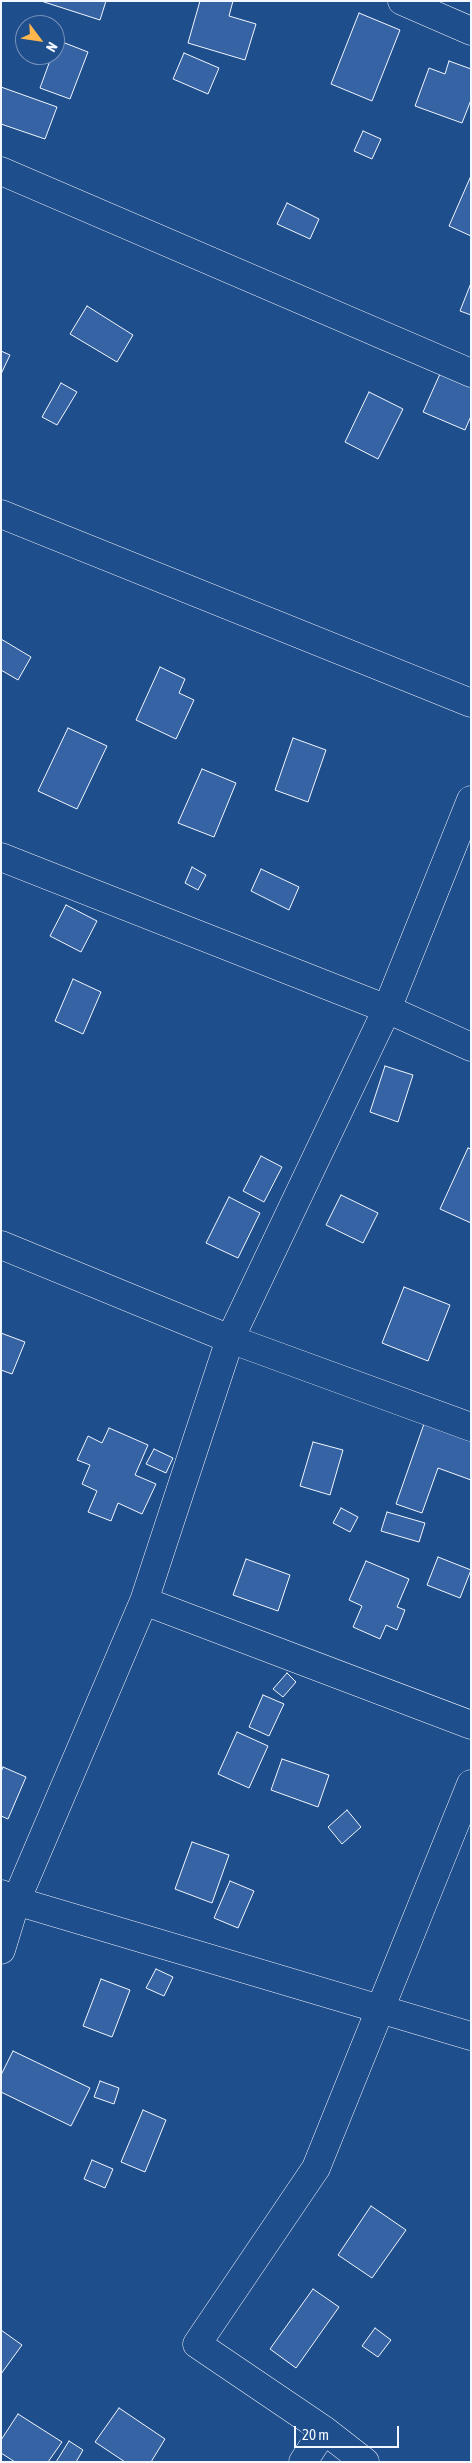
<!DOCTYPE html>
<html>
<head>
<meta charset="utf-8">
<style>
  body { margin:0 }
  #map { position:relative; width:472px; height:2463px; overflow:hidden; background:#1f4e8c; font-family:"Asap Condensed",sans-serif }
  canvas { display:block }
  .frame { position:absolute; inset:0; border:2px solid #f2f6ff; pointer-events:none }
  .north { position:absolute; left:15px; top:15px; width:50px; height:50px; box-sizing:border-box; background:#1f4e8c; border:1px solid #7391ba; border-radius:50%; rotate:121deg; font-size:14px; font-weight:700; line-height:20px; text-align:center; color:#f2f6ff }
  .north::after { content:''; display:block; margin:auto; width:18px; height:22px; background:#ffb74d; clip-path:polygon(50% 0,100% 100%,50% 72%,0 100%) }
  .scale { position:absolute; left:294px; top:2426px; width:105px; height:22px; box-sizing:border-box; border:2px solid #f2f6ff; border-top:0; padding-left:6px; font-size:15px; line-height:18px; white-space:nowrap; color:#f2f6ff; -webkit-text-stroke:4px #1f4e8c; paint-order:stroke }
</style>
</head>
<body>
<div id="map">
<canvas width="472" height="2463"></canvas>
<div class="frame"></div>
<div class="north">N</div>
<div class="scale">20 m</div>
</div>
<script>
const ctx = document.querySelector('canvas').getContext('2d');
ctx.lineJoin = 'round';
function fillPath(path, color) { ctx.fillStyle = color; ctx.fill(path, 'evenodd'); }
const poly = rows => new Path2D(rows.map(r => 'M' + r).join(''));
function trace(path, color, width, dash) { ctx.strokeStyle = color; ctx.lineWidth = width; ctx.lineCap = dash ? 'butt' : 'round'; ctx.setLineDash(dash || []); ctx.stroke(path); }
const building = poly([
  [41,1,106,1,100,20,41,1],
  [200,1,233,1,229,16,256,24,245,60,188,43,200,1],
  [359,13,400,30,372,101,331,84,359,13],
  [57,40,88,52,70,99,40,88,52,55,55,55,57,40],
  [184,53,219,68,208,94,173,79,184,53],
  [449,61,471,69,471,100,462,123,415,106,429,68,445,74,449,61],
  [1,87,57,107,45,139,1,124,1,87],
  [363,131,381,139,372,159,354,151,363,131],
  [470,178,471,178,471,236,449,226,470,178],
  [287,203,319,219,310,239,277,224,287,203],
  [471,283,471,315,460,311,471,283],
  [87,306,133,335,117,362,70,334,87,306],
  [1,351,10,355,1,374,1,351],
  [448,356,471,366,471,416,465,430,423,412,448,356],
  [61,383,77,392,57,425,42,417,61,383],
  [369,392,403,409,378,459,345,442,369,392],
  [1,639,31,657,18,680,1,670,1,639],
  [160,667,185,679,179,693,194,700,176,739,136,720,160,667],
  [68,728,107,746,77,809,38,791,68,728],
  [293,738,326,750,308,802,275,790,293,738],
  [202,769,236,783,214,837,178,823,202,769],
  [192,867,206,875,198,890,185,883,192,867],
  [261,869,299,887,289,910,251,891,261,869],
  [66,905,97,921,81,952,50,936,66,905],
  [73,979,101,992,83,1034,55,1021,73,979],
  [385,1066,413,1075,398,1122,370,1112,385,1066],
  [468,1148,471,1149,471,1223,440,1209,468,1148],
  [261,1156,282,1167,264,1202,243,1191,261,1156],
  [341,1195,378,1213,363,1243,326,1225,341,1195],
  [229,1197,260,1213,238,1258,206,1243,229,1197],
  [404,1287,450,1305,428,1361,382,1343,404,1287],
  [1,1333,25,1342,12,1374,1,1370,1,1333],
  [425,1421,471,1437,471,1480,438,1468,422,1513,396,1504,425,1421],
  [109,1428,148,1445,135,1475,156,1484,142,1514,118,1503,111,1521,88,1512,97,1491,82,1484,90,1465,77,1460,88,1436,102,1443,109,1428],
  [313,1442,343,1450,330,1495,300,1486,313,1442],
  [154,1449,173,1458,166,1473,146,1464,154,1449],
  [341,1508,358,1517,350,1532,333,1523,341,1508],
  [387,1512,425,1523,419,1542,381,1531,387,1512],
  [438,1557,471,1570,460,1598,427,1585,438,1557],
  [246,1559,290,1575,278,1611,233,1595,246,1559],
  [366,1561,409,1579,397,1607,405,1610,397,1630,386,1625,380,1639,353,1627,362,1606,349,1600,366,1561],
  [287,1673,296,1682,283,1697,273,1689,287,1673],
  [263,1695,284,1704,269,1736,249,1727,263,1695],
  [237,1732,268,1746,249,1788,218,1774,237,1732],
  [282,1759,329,1775,318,1807,271,1790,282,1759],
  [3,1767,26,1777,8,1819,1,1816,1,1772,3,1767],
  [347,1810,361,1827,342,1844,328,1827,347,1810],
  [192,1842,229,1855,212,1903,175,1889,192,1842],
  [230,1881,254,1891,238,1928,214,1918,230,1881],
  [156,1969,173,1977,164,1996,146,1988,156,1969],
  [101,1979,130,1990,112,2037,83,2026,101,1979],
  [13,2051,90,2088,71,2126,1,2092,1,2075,13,2051],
  [100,2081,119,2088,114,2104,94,2097,100,2081],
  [143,2110,166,2120,145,2172,121,2162,143,2110],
  [92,2160,113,2169,105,2188,84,2179,92,2160],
  [371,2206,406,2230,372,2278,338,2255,371,2206],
  [313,2289,339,2307,296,2368,270,2349,313,2289],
  [375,2328,391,2340,378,2357,362,2346,375,2328],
  [1,2330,22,2345,1,2374,1,2330],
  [119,2408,165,2439,151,2462,125,2462,95,2442,119,2408],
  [18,2414,62,2442,48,2462,15,2462,1,2453,1,2440,18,2414],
  [69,2441,83,2450,76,2462,56,2462,69,2441]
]);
const street = poly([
  [402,1,471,31],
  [1,171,471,373],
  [1,514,471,703],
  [1,857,387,1009,471,1047],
  [1,1245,230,1339,471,1427],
  [144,1601,471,1725],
  [1,1894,16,1901,471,2036],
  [1,1950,16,1901,144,1601,230,1339,387,1009,471,800],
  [303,2462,324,2430],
  [365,2462,324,2430,197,2344,316,2168,471,1784]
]);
fillPath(building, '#3563a3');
trace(building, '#f2f6ff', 1);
trace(street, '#f2f6ff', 29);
trace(street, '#1f4e8c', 28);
</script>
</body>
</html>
